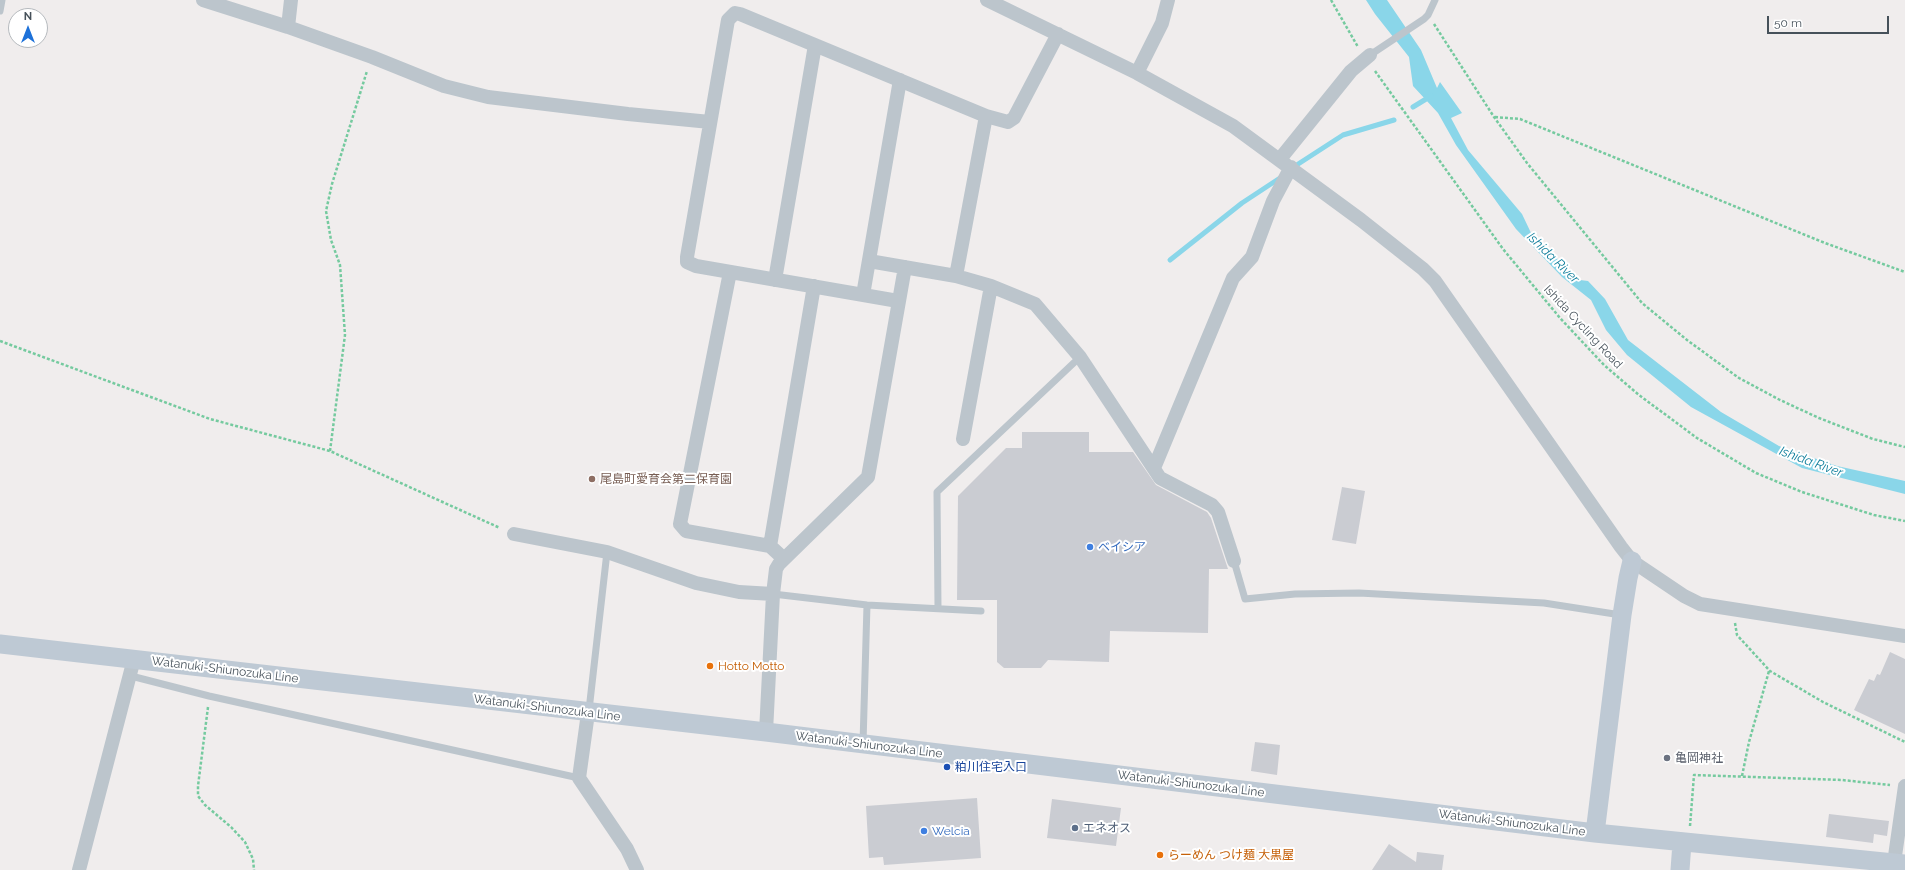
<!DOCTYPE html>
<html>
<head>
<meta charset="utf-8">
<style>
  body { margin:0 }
  #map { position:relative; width:1905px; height:870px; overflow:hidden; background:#f0eded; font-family:Raleway,sans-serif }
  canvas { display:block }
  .north { position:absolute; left:8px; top:8px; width:40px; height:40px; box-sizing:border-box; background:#fff; border:1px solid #b5b9bd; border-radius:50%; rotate:0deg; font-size:11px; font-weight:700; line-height:16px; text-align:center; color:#46515a }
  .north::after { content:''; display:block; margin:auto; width:14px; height:18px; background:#1d71d9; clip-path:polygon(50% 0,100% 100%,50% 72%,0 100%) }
  .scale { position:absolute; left:1767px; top:16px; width:122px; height:18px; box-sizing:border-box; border:2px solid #46515a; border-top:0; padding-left:5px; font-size:12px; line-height:14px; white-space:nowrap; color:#46515a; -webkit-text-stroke:3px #fff; paint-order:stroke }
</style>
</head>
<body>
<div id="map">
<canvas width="1905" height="870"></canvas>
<div class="north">N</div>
<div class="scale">50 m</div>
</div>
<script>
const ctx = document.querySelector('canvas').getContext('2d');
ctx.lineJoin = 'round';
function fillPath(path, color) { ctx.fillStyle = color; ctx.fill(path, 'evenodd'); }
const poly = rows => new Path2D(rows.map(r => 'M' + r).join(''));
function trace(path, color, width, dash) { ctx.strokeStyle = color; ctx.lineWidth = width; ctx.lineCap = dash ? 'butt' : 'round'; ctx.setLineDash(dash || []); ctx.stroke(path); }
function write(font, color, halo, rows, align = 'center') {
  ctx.font = font + ' Raleway,"Noto Sans JP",sans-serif'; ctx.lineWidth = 4; ctx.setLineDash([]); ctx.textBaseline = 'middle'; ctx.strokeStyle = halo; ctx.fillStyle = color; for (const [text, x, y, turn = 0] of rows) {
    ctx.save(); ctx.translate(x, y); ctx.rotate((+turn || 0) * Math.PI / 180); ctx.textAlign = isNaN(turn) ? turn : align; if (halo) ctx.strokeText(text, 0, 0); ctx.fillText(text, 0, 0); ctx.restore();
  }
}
const water = poly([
  [1366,0,1387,0,1421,50,1437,88,1440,82,1462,113,1451,118,1468,150,1522,214,1532,235,1580,280,1588,281,1605,299,1628,340,1721,412,1779,446,1837,466,1905,481,1905,494,1802,468,1691,407,1627,355,1606,330,1591,300,1562,277,1516,229,1456,145,1438,113,1413,86,1409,57,1375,14]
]);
const stream = poly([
  [1413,107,1431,96],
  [1292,168,1343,135,1394,120],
  [1170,260,1242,203,1280,178]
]);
const building = poly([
  [1022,432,1089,432,1089,452,1133,452,1156,485,1207,512,1211,518,1228,569,1209,569,1208,633,1110,631,1109,662,1048,660,1041,668,1004,668,997,662,997,600,957,600,958,496,1006,448,1022,448],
  [1342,487,1365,491,1356,544,1332,540],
  [1890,652,1905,659,1905,734,1854,710,1869,679,1874,681,1877,674,1880,675],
  [1255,742,1280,745,1277,775,1251,771],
  [977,798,981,858,884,865,883,857,869,858,866,806],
  [1052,799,1121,808,1116,846,1047,838],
  [1829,814,1889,821,1887,836,1874,834,1873,843,1826,837],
  [1389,844,1416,862,1417,852,1444,855,1442,870,1372,870]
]);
const path = poly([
  [1331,0,1358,47],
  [1434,24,1494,117,1527,163,1642,303,1687,340,1739,378,1780,400,1819,418,1873,439,1905,447],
  [1375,71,1503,249,1560,318,1604,365,1639,395,1697,438,1756,473,1802,492,1874,515,1905,521],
  [1495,117,1520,119,1825,243,1905,272],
  [0,341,210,419,330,451,500,528],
  [330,451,345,335,340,265,331,240,326,211,332,184,367,71],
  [1735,623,1737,635,1770,671,1823,702,1905,742],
  [208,707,198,786,198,796,205,805,231,827,245,842,253,859,254,870],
  [1742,776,1749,742,1769,671],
  [1690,826,1694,775,1842,780,1890,785]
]);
const lane = poly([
  [0,11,2,0],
  [1370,55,1424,19,1428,15,1435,0],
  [1234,561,1245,599,1295,594,1359,593,1544,603,1621,615],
  [773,594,867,605,981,611],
  [938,608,937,492,1080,357],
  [131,676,209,696,579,778],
  [589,710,607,552],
  [863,743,867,605]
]);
const street = poly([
  [203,0,288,27,372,57,444,86,488,97,628,114,710,122],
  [987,0,1137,73,1233,126,1361,220,1423,269,1435,281,1621,547,1632,561,1684,596,1700,604,1905,636],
  [288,27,291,0],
  [1137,73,1162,23,1168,0],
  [1280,159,1351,71,1370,55],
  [869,261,956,276,991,286,1035,304,1080,357,1160,478,1212,505,1218,512,1234,561],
  [730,272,680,524,686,531,770,546,784,559],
  [956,276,986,116],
  [775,280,815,45],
  [863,295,900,80],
  [898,301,696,266,687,262,687,257,728,20,735,13,740,14,986,116,1008,122,1014,118,1058,34],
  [963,439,991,286],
  [1154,468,1233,278,1252,257,1273,201,1291,167],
  [514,534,607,552,696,583,739,592,773,594],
  [770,546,814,286],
  [588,713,579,778,627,849,637,870],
  [766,732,773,594,776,569,779,564,868,477,905,267],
  [79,870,134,659],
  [1893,870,1905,786]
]);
const secondary = poly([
  [0,644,766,732,1595,833,1905,864],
  [1595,833,1622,615,1628,578,1632,561],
  [1680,870,1682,843]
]);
const markers = [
  [592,479,4,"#8d6e63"],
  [1090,547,4,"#3f7fe0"],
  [710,666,4,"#e8710a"],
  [1667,758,4,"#6b7280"],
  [947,767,4,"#1a4fb4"],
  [1075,828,4,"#5c6f8a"],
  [924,831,4,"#3f7fe0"],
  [1160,855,4,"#e8710a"]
];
const streetNames = [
  ["Ishida Cycling Road",1583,327,47],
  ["Watanuki-Shiunozuka Line",225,670,7],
  ["Watanuki-Shiunozuka Line",547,708,7],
  ["Watanuki-Shiunozuka Line",869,745,7],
  ["Watanuki-Shiunozuka Line",1191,784,7],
  ["Watanuki-Shiunozuka Line",1512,823,7]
];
const educationNames = [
  ["尾島町愛育会第二保育園",600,479]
];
const shopNames = [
  ["ベイシア",1098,547],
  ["Welcia",932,831]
];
const foodNames = [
  ["Hotto Motto",718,666],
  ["らーめん つけ麺 大黒屋",1168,855]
];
const worshipNames = [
  ["亀岡神社",1675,758]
];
const transitNames = [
  ["粕川住宅入口",955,767]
];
const serviceNames = [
  ["エネオス",1083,828]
];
const waterNames = [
  ["Ishida River",1553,258,44],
  ["Ishida River",1811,462,20]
];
fillPath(water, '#8ad6e9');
trace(stream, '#8ad6e9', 5);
fillPath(building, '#caccd2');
trace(path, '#75ca9f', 2.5, [3, 2]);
trace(lane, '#bcc5cc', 7);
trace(street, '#bcc5cc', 14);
trace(secondary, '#bec9d4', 19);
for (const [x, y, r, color] of markers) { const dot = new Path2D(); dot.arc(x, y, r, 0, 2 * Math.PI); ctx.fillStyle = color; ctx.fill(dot); trace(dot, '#fff', 1.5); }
write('12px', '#46515a', '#fff', streetNames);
write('12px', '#785e54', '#fff', educationNames, 'left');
write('12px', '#366cbe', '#fff', shopNames, 'left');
write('12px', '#c56008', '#fff', foodNames, 'left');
write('12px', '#5b616d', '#fff', worshipNames, 'left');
write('12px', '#164399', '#fff', transitNames, 'left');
write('12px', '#4e5e75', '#fff', serviceNames, 'left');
write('italic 13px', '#107f9c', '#fff', waterNames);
</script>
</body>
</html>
